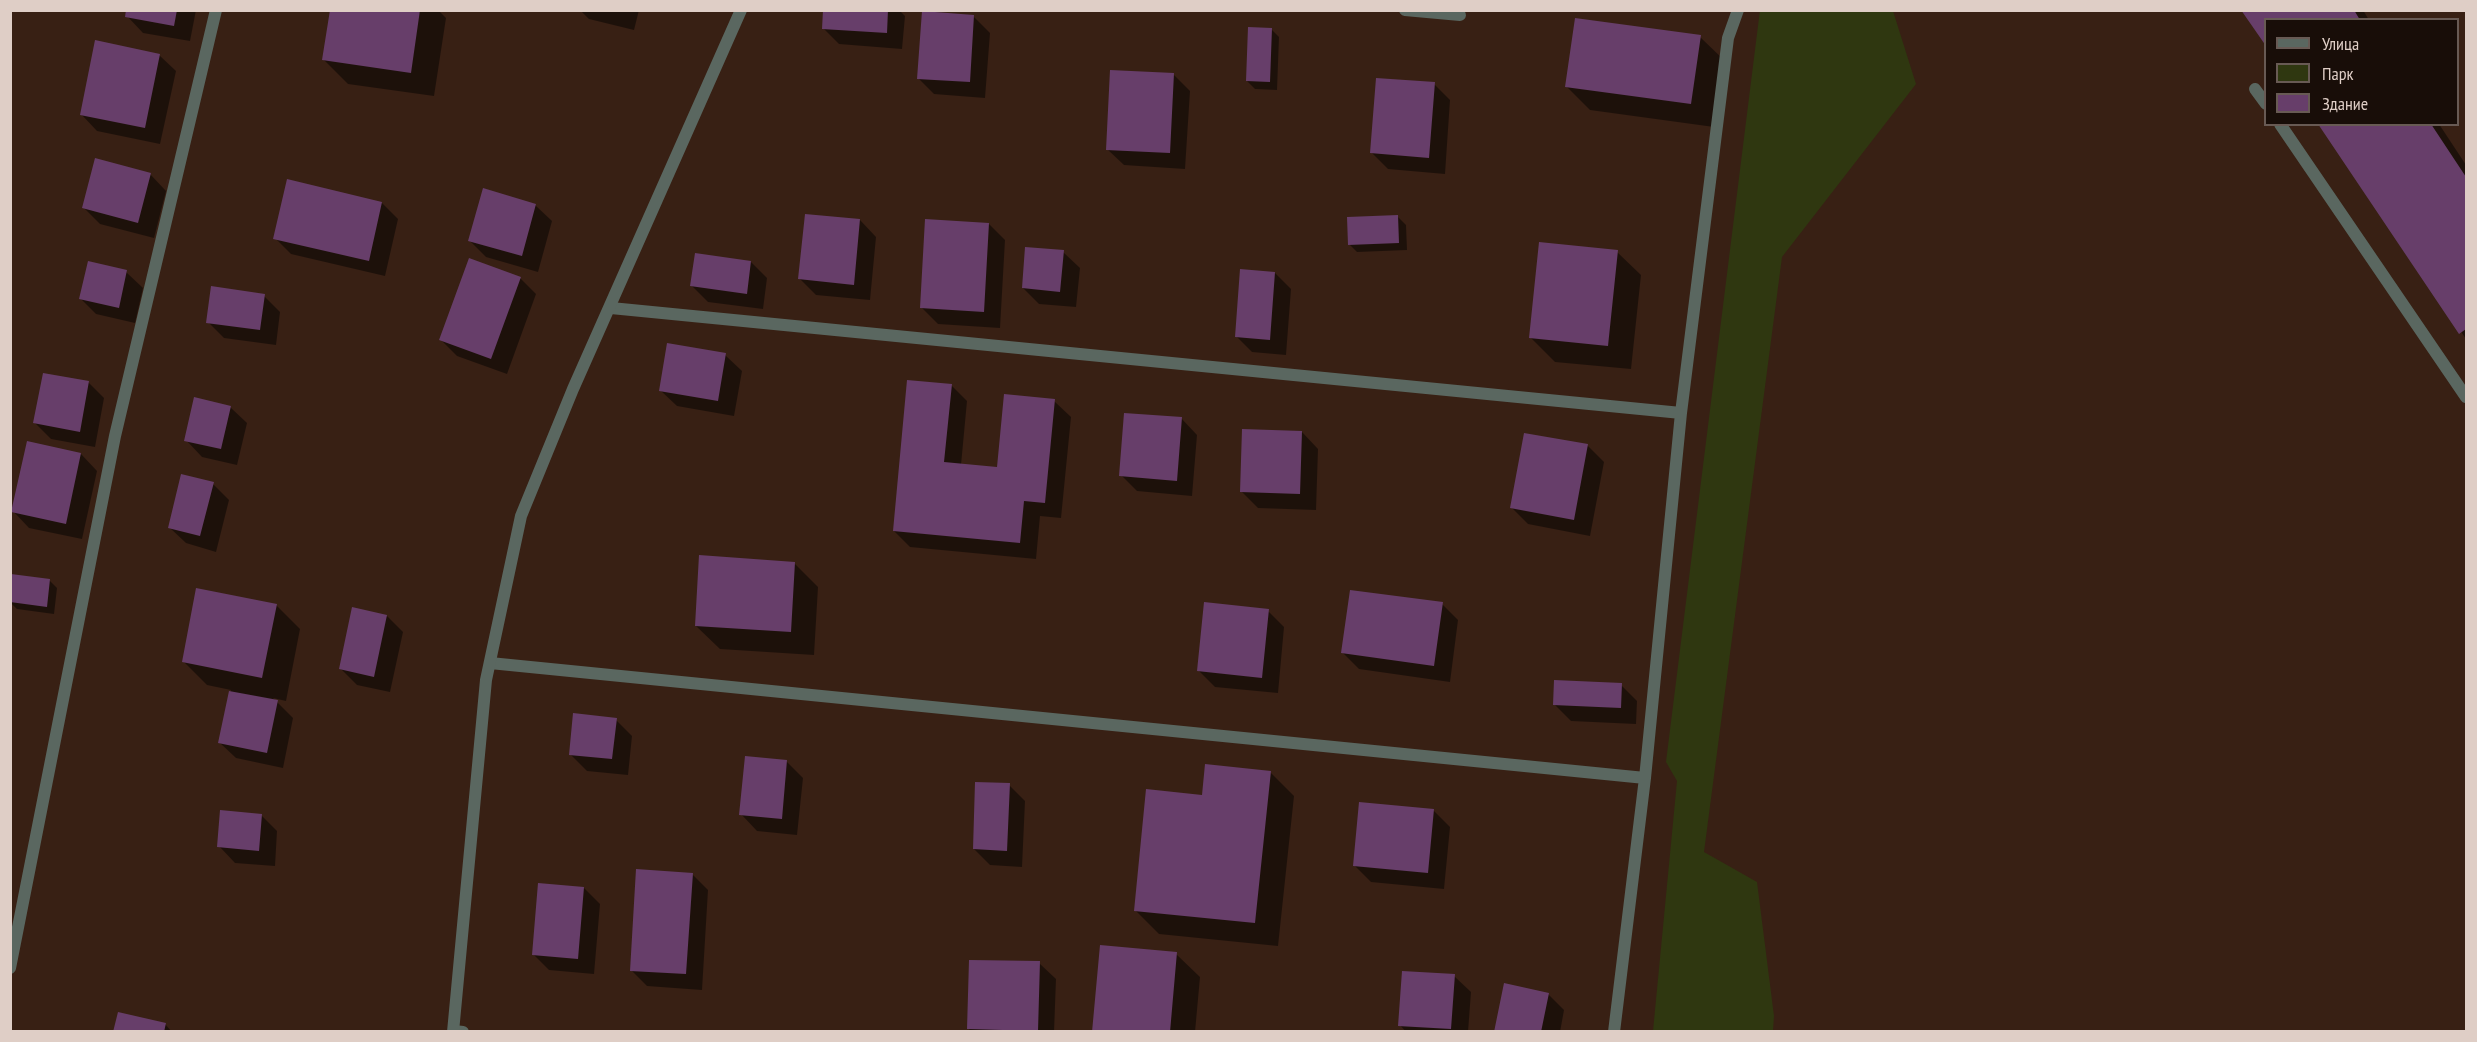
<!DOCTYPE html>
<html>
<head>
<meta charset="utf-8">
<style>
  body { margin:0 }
  #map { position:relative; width:2477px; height:1042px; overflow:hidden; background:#382014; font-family:"PT Sans Narrow",sans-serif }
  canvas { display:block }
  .frame { position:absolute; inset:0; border:12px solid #dfcec6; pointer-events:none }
  .legend { position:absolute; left:2264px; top:18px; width:195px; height:108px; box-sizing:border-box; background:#180d08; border:2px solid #685a54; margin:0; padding:8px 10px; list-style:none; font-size:18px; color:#dfcec6 }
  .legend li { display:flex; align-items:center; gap:12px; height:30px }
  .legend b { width:30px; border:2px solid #685a54 }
</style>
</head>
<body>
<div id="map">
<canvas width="2477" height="1042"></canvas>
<div class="frame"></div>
<ul class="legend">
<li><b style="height:8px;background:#5a6760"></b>Улица</li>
<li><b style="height:16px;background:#2f3710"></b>Парк</li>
<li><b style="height:16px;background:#673e6a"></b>Здание</li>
</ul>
</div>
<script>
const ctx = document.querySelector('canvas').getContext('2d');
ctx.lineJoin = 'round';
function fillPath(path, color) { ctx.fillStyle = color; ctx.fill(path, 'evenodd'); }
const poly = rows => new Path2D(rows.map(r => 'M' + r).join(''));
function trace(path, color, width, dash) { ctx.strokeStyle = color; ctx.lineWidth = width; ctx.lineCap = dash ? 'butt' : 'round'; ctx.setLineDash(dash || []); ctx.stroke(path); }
const green = poly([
  [1760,10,1893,11,1916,84,1782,257,1704,852,1757,882,1774,1016,1773,1031,1653,1031,1677,781,1666,762]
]);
const shadow = poly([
  [128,10,196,10,190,41,143,33,127,16],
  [331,10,438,10,446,18,434,96,348,84,324,60],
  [580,10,639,10,634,30,589,19],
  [825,10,899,10,905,16,902,49,839,44,823,28],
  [2243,10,2363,10,2369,20,2266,20],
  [974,17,990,33,985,98,934,94,918,78],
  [1271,29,1279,37,1277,90,1255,89,1247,81],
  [1700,37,1724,60,1714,127,1590,110,1566,86],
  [159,55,176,71,160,144,97,131,81,114],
  [1174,75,1190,91,1185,169,1124,165,1107,149],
  [1434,84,1450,100,1445,174,1388,169,1372,153],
  [2320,124,2439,124,2466,165,2466,339],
  [150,174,166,191,154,238,100,224,84,208],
  [382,203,398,219,385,276,291,254,275,238],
  [535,205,552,221,538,272,486,257,470,241],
  [1398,217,1406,225,1407,250,1357,252,1349,244],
  [860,220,876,237,870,300,816,295,800,279],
  [989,224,1005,240,1000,328,938,324,922,308],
  [1063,252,1080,268,1076,307,1039,304,1023,288],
  [1617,252,1641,275,1631,369,1555,362,1531,338],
  [751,262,767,278,763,309,708,302,692,286],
  [126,272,143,288,135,323,96,314,80,298],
  [1275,273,1291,289,1286,355,1252,352,1236,336],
  [520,278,536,294,507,374,457,356,441,340],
  [264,296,280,312,276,345,224,338,208,322],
  [725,355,742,371,734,416,677,406,660,390],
  [88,382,104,398,95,447,51,439,35,423],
  [951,385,967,401,961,465,998,469,1054,401,1071,417,1061,518,1040,516,1036,559,910,547,894,531],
  [230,407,247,423,237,465,202,457,186,440],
  [1181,418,1197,435,1192,496,1137,491,1121,475],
  [1302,432,1318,449,1316,510,1258,508,1242,492],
  [1588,446,1604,462,1590,536,1528,524,1512,508],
  [81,454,97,471,82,539,29,528,13,511],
  [213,484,229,500,216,552,186,543,169,527],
  [795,564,818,587,814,655,720,649,696,626],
  [49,580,57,588,54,614,17,609,10,602,10,591],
  [1442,604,1458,620,1450,682,1359,669,1343,653],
  [276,605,300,629,286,701,273,698,293,718,283,768,236,758,219,742,231,690,207,685,183,661],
  [1268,611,1284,627,1278,693,1215,687,1199,671],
  [387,616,403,632,390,692,357,685,341,669],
  [1621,685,1637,701,1636,724,1571,721,1555,705],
  [616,720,632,736,628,775,587,771,570,754],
  [786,761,803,778,797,835,757,831,741,814],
  [1270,772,1294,796,1278,946,1159,934,1135,910],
  [1009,785,1025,801,1022,867,990,865,974,849],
  [1433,810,1450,827,1444,889,1371,882,1355,866],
  [261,815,277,831,275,866,235,863,219,846],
  [692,874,708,890,702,990,647,986,631,970],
  [584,888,600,904,594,974,549,970,533,954],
  [1176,954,1200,977,1195,1032,1093,1032],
  [1039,963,1056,979,1054,1032,971,1032,969,1029],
  [1454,976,1471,992,1468,1032,1406,1032,1400,1025],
  [1548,994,1564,1010,1560,1032,1496,1032],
  [165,1024,172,1032,115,1032]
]);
const building = poly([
  [126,10,177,10,174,26,125,17],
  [330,10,420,10,411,73,322,60],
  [823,10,888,10,887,33,822,29],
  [2241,10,2354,10,2360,20,2266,20,2266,46],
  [922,11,974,15,970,82,917,79],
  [1575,18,1701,35,1691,104,1565,87],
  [1248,27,1272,28,1270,82,1246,81],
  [95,40,160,54,145,128,80,115],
  [1110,70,1174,73,1170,153,1106,150],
  [1376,78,1435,82,1429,158,1370,153],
  [2318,124,2431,124,2466,177,2466,329,2459,334],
  [95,158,151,173,138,223,82,208],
  [287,179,382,202,369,261,273,239],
  [483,188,536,204,522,256,468,241],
  [805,214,860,219,854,285,798,279],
  [1398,215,1399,243,1348,245,1347,217],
  [925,219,989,223,984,312,920,308],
  [1539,242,1618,250,1608,346,1529,338],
  [1025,247,1064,250,1060,292,1022,288],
  [695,253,751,261,747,294,690,286],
  [469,258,521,277,491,359,439,340],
  [88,261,127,270,119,308,79,299],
  [1240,269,1275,272,1270,340,1235,337],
  [211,286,265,294,260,330,206,323],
  [667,343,726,353,718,401,659,391],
  [43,373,89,381,80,432,33,423],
  [907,380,952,384,944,462,997,467,1004,394,1055,399,1045,503,1024,501,1020,543,893,531],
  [194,397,231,406,221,449,184,441],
  [1124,413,1182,417,1177,481,1119,476],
  [1242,429,1302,431,1300,494,1240,492],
  [1524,433,1588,444,1574,520,1510,508],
  [27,441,81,453,66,524,11,512],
  [181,474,214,482,200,536,168,528],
  [699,555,795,562,791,632,695,626],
  [11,574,50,579,47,607,10,602],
  [196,588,277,604,262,678,182,662],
  [1350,590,1443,602,1434,666,1341,653],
  [1204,602,1269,609,1262,678,1197,671],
  [352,607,387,615,374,677,339,669],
  [1554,680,1622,683,1621,708,1553,705],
  [229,691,278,700,267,753,218,743],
  [573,713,617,718,612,759,569,755],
  [745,756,787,760,782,819,739,815],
  [1205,764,1271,771,1255,923,1134,911,1146,789,1202,795],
  [975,782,1010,783,1007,851,973,849],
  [1359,802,1434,809,1428,873,1353,866],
  [220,810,262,814,259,851,217,847],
  [636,869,693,873,686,974,630,971],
  [538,883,584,887,578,959,532,955],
  [1100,945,1177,952,1170,1032,1092,1032],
  [969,960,1040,961,1038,1031,967,1029],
  [1402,971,1455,974,1451,1029,1398,1026],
  [1504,983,1549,993,1541,1032,1494,1032],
  [118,1012,166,1023,164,1032,113,1032]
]);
const service = poly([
  [1405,10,1460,15],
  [2255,89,2266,104],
  [2280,124,2466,397],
  [611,308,1681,413],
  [490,663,1645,778,1614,1032],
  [1645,778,1681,413,1728,38,1738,10],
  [10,968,115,436,216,10],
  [454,1031,463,1032]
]);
const tertiary = poly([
  [453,1032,486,680,521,516,573,389,741,10]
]);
fillPath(green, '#2f3710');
fillPath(shadow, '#0007');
fillPath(building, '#673e6a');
trace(service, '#5a6760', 12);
trace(tertiary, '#5a6760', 12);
</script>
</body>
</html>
